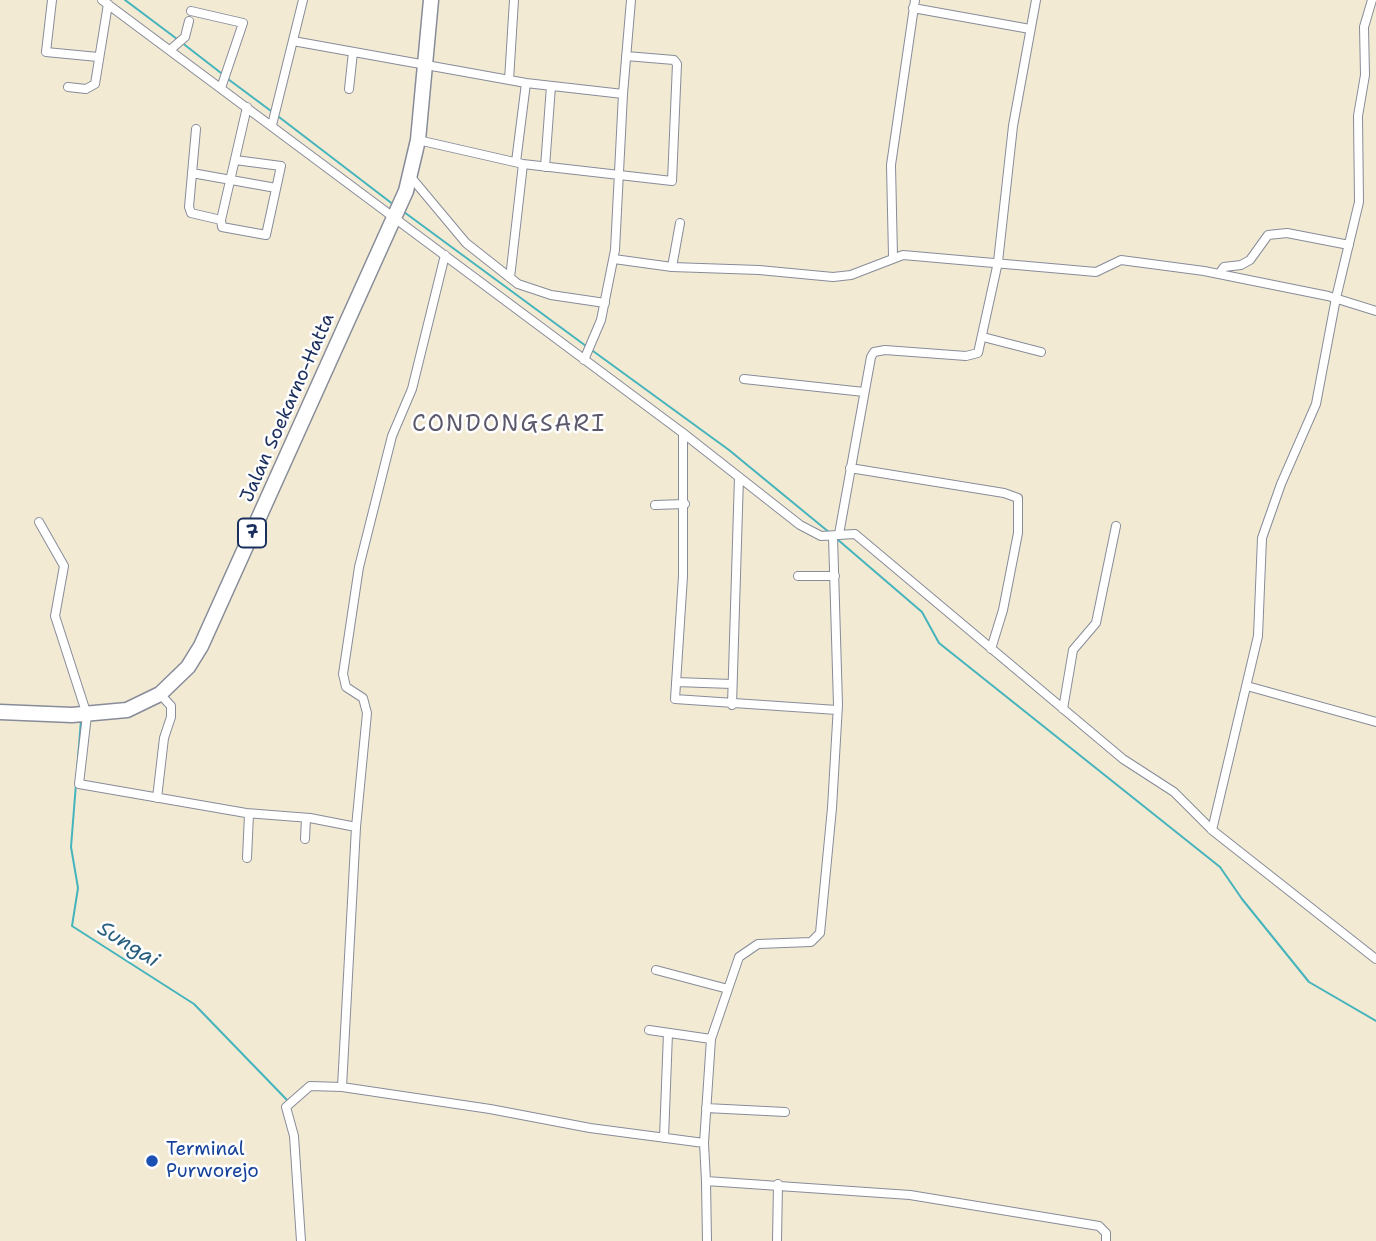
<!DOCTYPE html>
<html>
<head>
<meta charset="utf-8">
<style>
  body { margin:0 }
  canvas { display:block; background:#f3ead4 }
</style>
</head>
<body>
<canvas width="1376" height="1241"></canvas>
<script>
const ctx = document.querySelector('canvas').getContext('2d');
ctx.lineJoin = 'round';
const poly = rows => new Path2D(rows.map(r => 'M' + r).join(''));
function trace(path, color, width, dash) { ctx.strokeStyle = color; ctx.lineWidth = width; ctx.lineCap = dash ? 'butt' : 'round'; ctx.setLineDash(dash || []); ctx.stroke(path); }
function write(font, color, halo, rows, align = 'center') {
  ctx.font = font + ' "Shantell Sans",sans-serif'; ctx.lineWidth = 5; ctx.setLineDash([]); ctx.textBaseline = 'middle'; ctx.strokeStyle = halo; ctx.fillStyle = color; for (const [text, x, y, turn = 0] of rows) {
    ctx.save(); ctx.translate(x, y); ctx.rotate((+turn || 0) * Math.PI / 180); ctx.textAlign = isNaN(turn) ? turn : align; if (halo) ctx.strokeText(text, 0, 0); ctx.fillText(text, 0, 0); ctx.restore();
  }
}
const stream = poly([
  [125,0,177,39],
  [181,42,221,73],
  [228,79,271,111],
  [279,117,394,205],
  [404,212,586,346],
  [593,351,729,450,830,533],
  [837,539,922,612,939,643,1220,867,1242,899,1309,982,1376,1021],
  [81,720,71,847,78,888,72,926,194,1004,287,1100]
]);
const street = poly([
  [52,0,46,52,98,57],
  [102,0,683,433,800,525,821,536,855,534,1123,759,1174,792,1212,830,1376,959],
  [913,8,1030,29],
  [191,11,243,23,221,88],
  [293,41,526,83,623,94],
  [170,50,185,37,189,21],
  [509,80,514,0],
  [68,87,86,89,95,84,108,4],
  [349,89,353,52],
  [272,125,303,0],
  [196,129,189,207,191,213,221,220,222,227,266,235,281,166,235,160],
  [418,140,523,164,672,181,677,64,674,60,626,56],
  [516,162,526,83],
  [545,167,551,86],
  [192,173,276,188],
  [410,176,466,243,518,284,551,295,605,303],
  [221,220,247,107],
  [893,257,891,165,915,0],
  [614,259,672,267,759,270,833,277,851,275,903,255,1096,272,1121,260,1204,271,1328,296,1376,311],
  [672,267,680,223],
  [1219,274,1224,267,1241,265,1250,260,1268,235,1287,233,1349,245],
  [510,278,523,164],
  [983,337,1041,352],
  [584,360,601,320,615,250,623,94,631,0],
  [744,379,864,392],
  [683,433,683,576,675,699,837,710],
  [850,468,1004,493,1018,498,1018,533,1003,610,991,649],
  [655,505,685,504],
  [39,522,64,566,55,616,87,715,79,784,246,813,310,818,356,827],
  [839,534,871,357,874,352,885,350,966,356,978,353,998,262,1013,126,1036,0],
  [833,536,838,705,832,808,820,933,811,942,758,944,739,957,711,1039,704,1143,706,1181,910,1195,1099,1226,1106,1233,1106,1241],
  [798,576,835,576],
  [676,682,732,684],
  [1247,686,1376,722],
  [732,705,739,477],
  [1063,709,1073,650,1096,623,1116,526],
  [157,798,164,738,171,717,171,706,160,694],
  [1212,830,1258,636,1262,538,1281,484,1316,404,1336,298,1359,202,1358,116,1365,75,1364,27,1372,0],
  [305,839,306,818],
  [247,858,249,814],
  [656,970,728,989],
  [649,1030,711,1039],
  [342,1087,356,827,367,713,363,698,346,687,343,674,359,567,392,436,412,389,445,255],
  [706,1108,785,1112],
  [664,1138,668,1033],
  [706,1181,707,1241],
  [301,1241,294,1136,286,1107,310,1086,342,1087,490,1109,590,1128,704,1143],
  [777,1241,778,1184]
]);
const highway = poly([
  [0,712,72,715,127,710,160,694,188,667,201,646,406,191,418,140,431,0]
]);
const markers = [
  [152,1161,7,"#1a4fb4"]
];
const shields = [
  [252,533,28]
];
const shieldNames = [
  ["7",252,533]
];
const streetNames = [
  ["Jalan Soekarno-Hatta",288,408,-66]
];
const transitNames = [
  ["Terminal",166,1150],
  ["Purworejo",166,1172]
];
const waterNames = [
  ["Sungai",128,945,32]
];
const quarterNames = [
  ["CONDONGSARI",509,425]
];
trace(stream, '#45b4bc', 2);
trace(street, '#878c99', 10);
trace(highway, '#878c99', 17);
trace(street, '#fff', 8);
trace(highway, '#fff', 14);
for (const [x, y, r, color] of markers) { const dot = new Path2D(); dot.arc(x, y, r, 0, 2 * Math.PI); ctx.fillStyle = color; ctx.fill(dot); trace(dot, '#fff', 2.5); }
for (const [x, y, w] of shields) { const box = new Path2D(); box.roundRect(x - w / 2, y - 14.5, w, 29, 5); ctx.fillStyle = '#fff'; ctx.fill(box); trace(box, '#1b2f5e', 2); }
write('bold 18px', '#1b2f5e', null, shieldNames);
write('19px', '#1b2f5e', '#fff', streetNames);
write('19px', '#164399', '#fff', transitNames, 'left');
write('italic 21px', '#2a5e7f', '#fff', waterNames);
ctx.letterSpacing = '2px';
write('23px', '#5d596c', '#fff', quarterNames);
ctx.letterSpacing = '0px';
</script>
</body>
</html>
